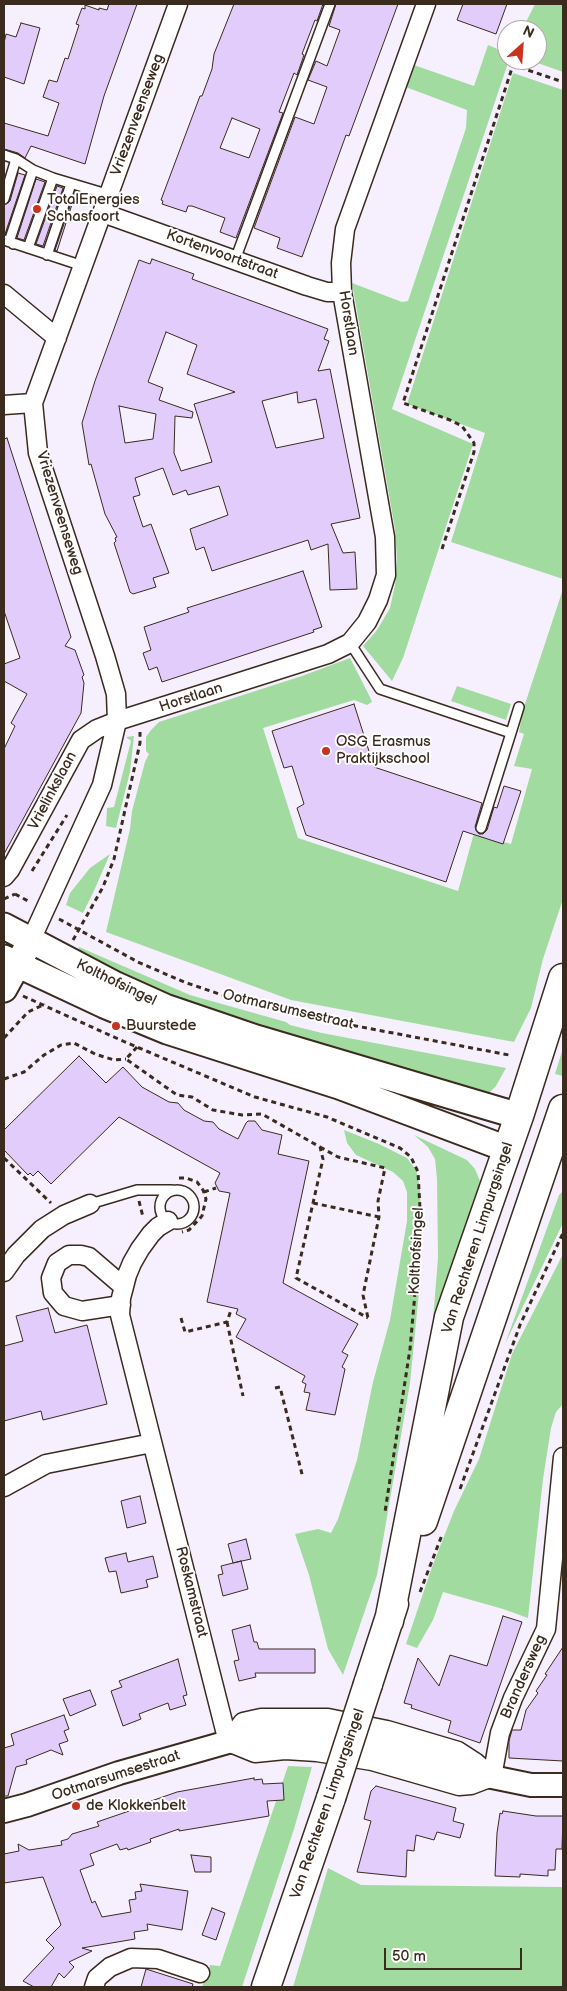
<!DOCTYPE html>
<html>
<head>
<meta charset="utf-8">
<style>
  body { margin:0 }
  #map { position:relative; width:567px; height:1991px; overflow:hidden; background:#f6f0fe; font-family:"Balsamiq Sans",sans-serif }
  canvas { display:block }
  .frame { position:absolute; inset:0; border:5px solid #3b2a1e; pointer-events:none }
  .north { position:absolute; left:497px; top:20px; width:50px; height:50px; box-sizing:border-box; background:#fff; border:1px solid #b1aaa5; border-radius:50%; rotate:26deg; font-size:14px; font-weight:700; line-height:20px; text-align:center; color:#3b2a1e }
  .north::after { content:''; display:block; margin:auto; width:18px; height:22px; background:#c8321e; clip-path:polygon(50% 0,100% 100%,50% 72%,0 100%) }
  .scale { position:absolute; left:384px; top:1948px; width:138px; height:22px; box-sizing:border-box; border:2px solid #3b2a1e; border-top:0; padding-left:6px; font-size:15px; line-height:18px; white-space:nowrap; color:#3b2a1e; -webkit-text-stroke:4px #fff; paint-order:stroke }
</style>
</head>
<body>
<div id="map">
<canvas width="567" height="1991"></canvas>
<div class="frame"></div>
<div class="north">N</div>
<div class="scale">50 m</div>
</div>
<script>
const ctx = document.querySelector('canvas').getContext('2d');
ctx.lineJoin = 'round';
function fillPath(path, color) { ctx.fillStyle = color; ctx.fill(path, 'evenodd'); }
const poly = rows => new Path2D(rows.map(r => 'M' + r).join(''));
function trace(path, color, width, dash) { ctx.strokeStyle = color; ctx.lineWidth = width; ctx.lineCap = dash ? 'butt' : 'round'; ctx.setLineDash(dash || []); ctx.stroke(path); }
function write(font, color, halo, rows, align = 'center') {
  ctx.font = font + ' "Balsamiq Sans",sans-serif'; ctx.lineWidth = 4; ctx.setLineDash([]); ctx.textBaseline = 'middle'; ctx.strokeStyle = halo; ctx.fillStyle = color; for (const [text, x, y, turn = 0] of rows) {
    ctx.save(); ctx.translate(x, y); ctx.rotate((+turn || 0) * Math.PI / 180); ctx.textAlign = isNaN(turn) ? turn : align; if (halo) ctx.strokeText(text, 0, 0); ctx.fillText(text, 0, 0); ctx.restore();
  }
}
const green = poly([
  [535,4,563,4,563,72,529,60,537,60,537,30,522,30],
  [488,45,507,53,507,60,509,60,392,409,473,444,403,658,392,681,363,646,377,630,390,608,395,585,397,559,395,529,352,283,402,302,408,301,466,128,467,110,403,86,411,64,474,86],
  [513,73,563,90,563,579,451,542,485,433,407,404],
  [563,589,563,899,543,959,531,1008,514,1042,291,1000,106,932,130,829,132,811,145,762,149,754,146,751,146,737,151,730,159,722,302,676,350,658,370,697,372,702,367,705,354,700,263,728,298,838,458,891,474,833,511,844,532,769,514,766,524,734,519,732,523,710],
  [457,686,511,704,506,720,451,701],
  [134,736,130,772,116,828,106,826,107,808,114,807,131,741,126,737],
  [110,854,93,893,83,913,66,905,70,893,90,868],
  [79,947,190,995,286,1022,290,1025,322,1033,506,1068,496,1086,490,1092,477,1095,321,1051,298,1037,245,1019,232,1022,223,1019,77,956],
  [563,1048,563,1076,555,1074],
  [344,1130,379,1144,407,1158,416,1170,420,1188,421,1232,421,1272,410,1383,377,1575,343,1675,328,1649,309,1575,295,1534,318,1529,331,1533,338,1519,357,1460,373,1382,390,1320,407,1221,407,1192,403,1181,393,1172,356,1155,347,1143],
  [414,1135,467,1160,475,1169,480,1181,430,1357,438,1258,437,1179,435,1159,428,1147],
  [563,1191,563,1223,505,1344,559,1195],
  [563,1254,563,1404,556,1412,551,1428,543,1479,528,1618,503,1609,443,1592,433,1620,417,1648,406,1644,432,1567,454,1511,479,1459,512,1354],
  [288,1766,312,1767,294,1829,242,1987,202,1987,210,1965,220,1966],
  [328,1868,361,1885,563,1887,563,1987,293,1987]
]);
const building = poly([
  [109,4,137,4,104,96,85,164,31,146,25,158,18,153,4,149,4,123,48,136,59,103,43,97,49,80,57,82,65,58,68,59,79,25,76,24,82,8,85,9,85,5,99,10,99,8,107,10,109,4],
  [234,4,323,4,317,21,315,20,302,54,304,55,297,75,294,73,279,112,283,113,236,238,220,232,225,218,192,206,188,206,186,212,162,204,163,201,161,200,200,96,202,96,212,69,214,54,234,4],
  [232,118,260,129,249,158,220,148,232,118],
  [336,4,398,4,349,136,346,135,302,257,277,248,280,238,254,228,295,117,314,124,321,104,327,87,308,80,316,61,327,66,340,30,329,26,336,4],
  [463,4,507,4,496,34,457,20,463,4],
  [21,23,40,28,24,84,4,77,4,43,6,34,16,37,21,23],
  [18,173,25,175,5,234,4,233,4,205,10,201,18,173],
  [36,179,45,182,24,240,17,238,36,179],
  [57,186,63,188,43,246,36,244,57,186],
  [75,192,76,192,57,251,55,250,75,192],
  [152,259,194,274,192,279,328,329,324,339,329,341,318,371,330,369,360,518,331,524,343,553,355,552,357,589,330,590,328,544,311,550,308,540,212,571,204,547,196,550,190,529,228,515,219,486,188,495,186,490,173,495,163,468,135,478,140,495,133,497,143,527,151,524,169,573,153,578,156,587,133,594,130,592,114,543,116,541,115,538,117,537,105,514,91,464,89,465,82,423,95,381,139,260,150,264,152,259],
  [166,332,197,345,187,374,235,392,194,404,212,462,181,471,174,453,175,416,192,418,193,412,159,400,163,388,148,382,166,332],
  [297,392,298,403,316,399,324,438,276,448,262,401,297,392],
  [119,406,156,414,153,439,125,443,119,406],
  [7,438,71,637,65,646,75,650,84,675,82,677,84,683,81,713,4,854,4,749,15,726,11,723,27,694,4,681,4,664,20,658,4,611,4,439,7,438],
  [303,571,322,627,313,630,314,632,162,682,157,667,149,670,143,653,151,650,144,627,189,612,187,608,303,571],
  [354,704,374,767,482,803,475,827,479,834,483,834,487,830,494,807,497,808,504,786,521,791,503,844,463,831,446,882,306,835,297,808,304,804,292,766,284,768,272,731,354,704],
  [79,1056,106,1083,123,1067,142,1087,169,1102,178,1103,184,1110,204,1121,213,1122,219,1129,238,1139,246,1123,248,1121,255,1121,262,1130,282,1135,278,1154,309,1161,283,1283,358,1324,342,1352,348,1355,342,1367,345,1369,335,1415,306,1410,310,1393,304,1392,306,1384,302,1382,305,1376,236,1337,246,1319,236,1314,238,1309,207,1302,230,1193,219,1191,215,1183,220,1173,119,1117,51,1184,38,1171,33,1176,30,1173,28,1175,4,1150,4,1130,79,1056],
  [48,1308,55,1333,87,1325,107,1404,43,1420,41,1411,4,1421,4,1346,23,1341,16,1316,48,1308],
  [140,1496,146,1523,127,1528,121,1501,140,1496],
  [246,1539,251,1559,233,1563,228,1544,246,1539],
  [126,1553,128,1562,153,1556,158,1577,146,1580,148,1587,121,1593,116,1571,109,1572,105,1558,126,1553],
  [241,1561,248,1589,223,1596,218,1575,223,1574,221,1566,241,1561],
  [503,1616,522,1622,480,1743,448,1732,451,1721,411,1708,412,1705,404,1703,418,1658,439,1686,450,1655,487,1666,503,1616],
  [250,1625,254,1642,257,1642,259,1649,315,1649,315,1673,255,1673,256,1677,239,1681,234,1661,239,1660,232,1630,250,1625],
  [563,1647,563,1761,509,1758,509,1741,512,1730,521,1730,526,1710,538,1693,536,1691,547,1675,545,1674,563,1647],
  [178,1659,187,1695,183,1696,186,1705,170,1710,168,1703,139,1714,141,1719,123,1726,111,1691,122,1687,119,1681,178,1659],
  [90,1690,96,1705,70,1716,63,1699,90,1690],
  [64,1715,69,1729,64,1731,68,1741,59,1744,63,1755,51,1750,26,1760,27,1764,16,1767,8,1796,4,1796,4,1748,14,1745,11,1734,64,1715],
  [254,1778,254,1780,262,1779,263,1784,283,1783,284,1800,267,1801,269,1816,179,1831,179,1829,150,1839,151,1842,128,1850,127,1848,120,1850,117,1844,90,1854,94,1865,80,1870,92,1903,95,1901,102,1917,131,1912,129,1900,136,1899,135,1892,142,1891,140,1884,188,1891,182,1930,147,1924,148,1930,134,1932,135,1939,82,1948,92,1951,69,1962,74,1967,64,1978,59,1973,51,1987,34,1987,23,1981,54,1948,46,1940,61,1925,43,1877,4,1883,4,1854,19,1851,18,1844,29,1850,62,1845,61,1841,68,1839,72,1834,99,1826,97,1822,135,1809,134,1807,177,1792,254,1778],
  [376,1786,456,1808,453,1821,464,1824,460,1838,437,1832,434,1840,416,1835,414,1851,407,1850,406,1877,357,1872,371,1821,364,1819,371,1791,376,1786],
  [503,1811,536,1816,563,1816,562,1849,556,1849,555,1870,548,1870,548,1876,520,1874,520,1877,495,1876,497,1833,500,1813,502,1814,503,1811],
  [191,1855,211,1857,211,1872,195,1872,191,1855],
  [212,1908,225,1913,216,1940,202,1935,212,1908],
  [146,1969,193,1984,192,1987,141,1987,146,1969]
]);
const path = poly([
  [442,549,474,452,474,443,462,426,450,420,403,403,513,65,563,82],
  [32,871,67,815],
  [15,894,30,902],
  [4,899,15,894],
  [59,919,138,962,184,982,234,999,298,1015,509,1055],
  [73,940,103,887,114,859,140,743,140,732],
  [23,996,125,1042,255,1097,327,1117,400,1148,411,1157,418,1172,421,1226,410,1349,385,1512],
  [4,1038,28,1012,45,1004],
  [137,1047,126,1059,177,1095,192,1097,213,1110,242,1115,262,1114,320,1147,323,1159,296,1278,368,1318],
  [4,1079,24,1072,44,1055,61,1045,74,1043,95,1054,114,1060,126,1059],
  [320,1147,338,1157,385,1168,378,1201,379,1217,363,1295,368,1318],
  [4,1158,51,1203],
  [179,1178,186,1178,197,1182,203,1190,206,1199,202,1216,189,1230,182,1232],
  [204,1192,216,1188],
  [139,1201,143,1217],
  [313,1203,379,1217],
  [181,1318,185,1332,227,1322,231,1310],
  [227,1322,243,1396],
  [275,1388,280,1387,303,1478],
  [460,1489,520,1325,563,1233],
  [420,1592,442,1535]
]);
const service = poly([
  [4,155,16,159,33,170,53,178,110,195],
  [4,199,16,159],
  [4,240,83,266],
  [13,244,10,239,33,170],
  [28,248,53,178],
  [47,255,71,184],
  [235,260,330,4],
  [350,643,380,689,511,733,519,707],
  [481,828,511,733],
  '160 1207a17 17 0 1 1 34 0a17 17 0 1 1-34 0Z',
  [90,1204,137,1190,172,1190]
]);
const minor = poly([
  [103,213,307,286,327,292,342,292],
  [4,294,57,338],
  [4,405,33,403],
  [4,877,10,870,81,740,97,729,117,721,328,654,350,643,367,622,378,600,386,575,385,537,342,292,341,263,345,229,426,4],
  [31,940,102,785,117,721,116,694,105,656,38,453,33,403,178,4],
  [168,1221,158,1227,151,1234,140,1249,132,1263,127,1275,121,1298,120,1315,228,1742],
  [4,1272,16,1255,42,1229,64,1215,90,1204],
  [121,1305,82,1311,64,1306,53,1293,51,1278,57,1263,69,1255,81,1255,89,1257,124,1287],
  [4,1487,46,1464,152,1443],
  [228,1742,243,1722,261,1718,328,1718,387,1730,458,1751,475,1762,490,1775],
  [228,1742,255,1753,285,1750,317,1752,372,1761,459,1786,471,1785,492,1777],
  [492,1777,500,1733,513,1698,546,1629,563,1457],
  [94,1987,97,1978,110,1967,131,1958,158,1959,200,1973]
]);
const tertiary = poly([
  [4,1811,27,1805,119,1773,228,1742,253,1737,302,1734,326,1734,380,1744,492,1777,531,1785,563,1785]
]);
const secondary = poly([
  [4,926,116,985,165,1007,256,1038,519,1116],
  [4,958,104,1005,167,1031,339,1086,507,1149],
  [4,989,25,951]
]);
const primary = poly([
  [423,1521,563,1109],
  [389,1621,449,1317,519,1116,563,978],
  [368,1684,394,1604],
  [266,1987,331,1798]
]);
const primaryBridge = poly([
  [331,1798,368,1684]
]);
const markers = [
  [37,209,5,"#c8321e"],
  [326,751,5,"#c8321e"],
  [116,1026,5,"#c8321e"],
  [76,1806,5,"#c8321e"]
];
const streetNames = [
  ["Vriezenveenseweg",138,115,-70],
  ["Kortenvoortstraat",222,255,20],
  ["Horstlaan",348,323,81],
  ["Vriezenveenseweg",59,513,73],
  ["Horstlaan",191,698,-18],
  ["Vrielinkslaan",53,791,-62],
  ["Kolthofsingel",116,983,26],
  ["Ootmarsumsestraat",288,1010,13],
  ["Van Rechteren Limpurgsingel",478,1238,-72],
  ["Kolthofsingel",417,1251,-87],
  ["Roskamstraat",191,1592,76],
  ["Brandersweg",524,1677,-66],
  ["Ootmarsumsestraat",116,1776,-18],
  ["Van Rechteren Limpurgsingel",328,1804,-71]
];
const poiNames = [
  ["TotalEnergies",47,200],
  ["Schasfoort",47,217],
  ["OSG Erasmus",336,742],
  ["Praktijkschool",336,759],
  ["Buurstede",126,1026],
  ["de Klokkenbelt",86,1806]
];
fillPath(green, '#a2dba0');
fillPath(building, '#e2ccfc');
trace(building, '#3b2a1e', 1);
trace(service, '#3b2a1e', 12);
trace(minor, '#3b2a1e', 21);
trace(tertiary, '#3b2a1e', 26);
trace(secondary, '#3b2a1e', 29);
trace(primary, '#3b2a1e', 31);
trace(path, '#3b2a1e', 3, [5, 4]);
trace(service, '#fff', 9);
trace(minor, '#fff', 18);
trace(tertiary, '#fff', 22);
trace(secondary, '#fff', 25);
trace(primary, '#fff', 28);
trace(primaryBridge, '#3b2a1e', 31, []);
trace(primaryBridge, '#fff', 28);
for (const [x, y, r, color] of markers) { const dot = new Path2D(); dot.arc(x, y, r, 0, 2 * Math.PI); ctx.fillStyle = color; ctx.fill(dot); trace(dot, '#fff', 2); }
write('15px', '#3b2a1e', '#fff', streetNames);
write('15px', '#3b2a1e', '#fff', poiNames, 'left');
</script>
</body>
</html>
